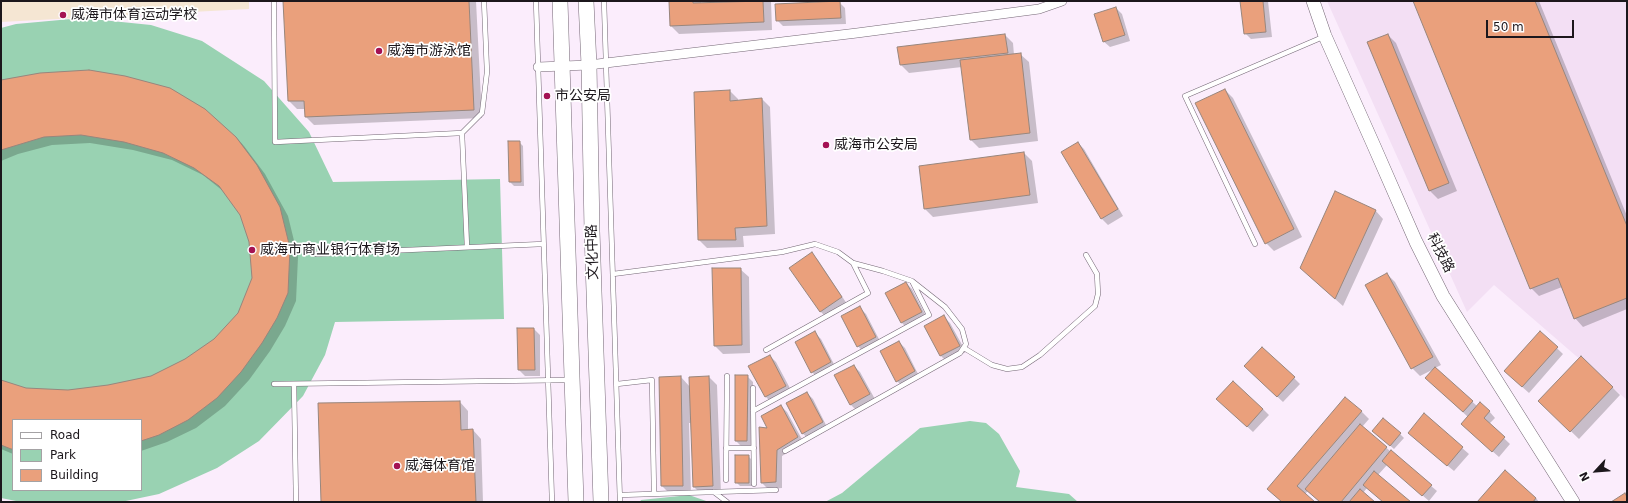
<!DOCTYPE html>
<html>
<head>
<meta charset="utf-8">
<style>
  body { margin:0 }
  #map { position:relative; width:1628px; height:503px; overflow:hidden; background:#fbedfc; font-family:"DejaVu Sans",sans-serif }
  canvas { display:block }
  .frame { position:absolute; inset:0; border:2px solid #1c171c; pointer-events:none }
  .legend { position:absolute; left:12px; top:419px; width:130px; height:72px; box-sizing:border-box; background:#fff; border:1px solid #a4a2a4; margin:0; padding:5px 7px; list-style:none; font-size:12px; color:#1c171c }
  .legend li { display:flex; align-items:center; gap:8px; height:20px }
  .legend b { width:20px; border:1px solid #a4a2a4 }
  .north { position:absolute; left:1576px; top:451px; width:40px; height:40px; -webkit-text-stroke:3px #fff; paint-order:stroke; rotate:244deg; font-size:11px; font-weight:700; line-height:16px; text-align:center; color:#1c171c }
  .north::after { content:''; display:block; margin:auto; width:14px; height:18px; background:#1c171c; clip-path:polygon(50% 0,100% 100%,50% 72%,0 100%) }
  .scale { position:absolute; left:1486px; top:20px; width:88px; height:18px; box-sizing:border-box; border:2px solid #1c171c; border-top:0; padding-left:5px; font-size:12px; line-height:14px; white-space:nowrap; color:#1c171c; -webkit-text-stroke:3px #fff; paint-order:stroke }
</style>
</head>
<body>
<div id="map">
<canvas width="1628" height="503"></canvas>
<div class="frame"></div>
<ul class="legend">
<li><b style="height:5px;background:#fff"></b>Road</li>
<li><b style="height:11px;background:#99d2b2"></b>Park</li>
<li><b style="height:11px;background:#eaa07c"></b>Building</li>
</ul>
<div class="north">N</div>
<div class="scale">50 m</div>
</div>
<script>
const ctx = document.querySelector('canvas').getContext('2d');
ctx.lineJoin = 'round';
function fillPath(path, color) { ctx.fillStyle = color; ctx.fill(path, 'evenodd'); }
const poly = rows => new Path2D(rows.map(r => 'M' + r).join(''));
function trace(path, color, width, dash) { ctx.strokeStyle = color; ctx.lineWidth = width; ctx.lineCap = dash ? 'butt' : 'round'; ctx.setLineDash(dash || []); ctx.stroke(path); }
function write(font, color, halo, rows, align = 'center') {
  ctx.font = font + ' "DejaVu Sans","Noto Sans SC",sans-serif'; ctx.lineWidth = 3.5; ctx.setLineDash([]); ctx.textBaseline = 'middle'; ctx.strokeStyle = halo; ctx.fillStyle = color; for (const [text, x, y, turn = 0] of rows) {
    ctx.save(); ctx.translate(x, y); ctx.rotate((+turn || 0) * Math.PI / 180); ctx.textAlign = isNaN(turn) ? turn : align; if (halo) ctx.strokeText(text, 0, 0); ctx.fillText(text, 0, 0); ctx.restore();
  }
}
const built = poly([
  [1327,1,1627,1,1627,400,1494,285,1467,312]
]);
const education = poly([
  [1,1,249,1,249,9,1,22]
]);
const green = poly([
  [82,18,151,25,202,41,264,81,309,132,333,182,500,179,504,319,335,322,325,355,303,396,259,441,217,468,159,494,121,502,21,502,1,498,1,28,16,24],
  [13,420,141,420,141,490,13,490],
  [970,421,986,423,999,434,1020,471,1016,487,1069,494,1078,502,825,502,842,493,920,428],
  [689,495,709,502,640,502,641,500]
]);
const shadow = poly([
  [284,1,476,1,482,118,314,125,306,117,306,109,297,109,289,101],
  [670,1,701,1,701,3,726,2,726,1,771,1,772,30,679,34,671,26],
  [1241,1,1268,1,1272,37,1251,39,1245,33],
  [1414,1,1539,1,1627,216,1627,309,1583,327,1575,318,1562,287,1539,296,1531,288],
  [839,2,845,8,846,24,783,26,777,20],
  [1116,8,1122,14,1130,41,1110,47,1103,41],
  [1005,35,1013,43,1014,55,1020,54,1029,62,1038,141,979,148,971,140,962,67,909,73,901,65],
  [1388,35,1396,43,1457,191,1438,199,1430,191],
  [1,81,236,137,244,146,265,174,288,216,298,257,296,301,285,326,270,351,249,380,225,406,196,428,167,442,141,451,141,420,13,420,13,454,1,449,1,381,25,389,68,391,109,386,151,377,186,360,215,340,239,314,253,278,250,242,241,214,223,191,203,175,172,160,133,150,90,143,52,145,18,154,1,161],
  [1225,90,1233,98,1302,237,1274,251,1266,243],
  [730,91,738,99,738,101,762,99,770,107,775,234,743,236,744,247,707,248,699,240,695,93],
  [509,142,519,142,523,146,524,186,514,186,510,182],
  [1078,143,1084,149,1123,216,1108,225,1102,219,1062,152],
  [1024,153,1032,161,1038,203,933,217,925,209],
  [1375,210,1383,219,1343,306,1309,276],
  [812,254,818,260,847,304,827,318,821,312,791,268],
  [740,269,749,277,750,353,723,354,715,346],
  [1387,274,1395,282,1441,365,1435,368,1477,406,1489,411,1495,418,1489,424,1510,444,1499,457,1468,430,1468,417,1426,378,1434,369,1420,376,1412,368,1366,286],
  [906,283,912,289,927,318,908,329,902,323],
  [860,308,866,314,881,343,864,353,858,346],
  [944,317,950,323,966,352,947,362,941,356,926,326],
  [534,329,540,335,540,376,525,376,519,370],
  [1540,332,1563,354,1529,393,1511,377],
  [815,333,821,339,836,368,818,378,812,372],
  [899,342,905,348,920,378,903,387,897,381],
  [770,356,776,362,792,392,772,403,766,397,750,367],
  [854,366,860,372,876,401,857,411,851,405,836,376],
  [1251,372,1294,378,1300,384,1283,402],
  [747,376,753,382,753,447,742,447,736,441],
  [681,377,690,387,709,377,717,385,721,494,702,495,694,487,691,423,689,423,691,494,670,494,662,486,660,378],
  [1612,387,1620,395,1579,439,1548,409],
  [807,393,813,399,828,429,809,439,802,433],
  [460,402,468,411,468,431,473,430,481,439,483,502,322,502],
  [1224,405,1263,409,1269,415,1253,432],
  [781,406,787,412,804,443,782,456,782,488,768,489,762,483,768,430],
  [1361,411,1369,419,1362,427,1437,491,1429,501,1387,465,1378,475,1409,502,1384,502,1367,488,1363,493,1373,502,1320,502,1308,491,1305,494,1314,502,1282,502],
  [1424,415,1469,454,1454,471,1415,439],
  [1400,434,1404,438,1394,449,1378,435],
  [748,456,752,460,753,486,740,486,736,482],
  [1536,498,1539,502,1478,502]
]);
const building = poly([
  [283,1,469,1,474,110,305,117,304,101,288,101,283,1],
  [669,1,693,1,693,3,763,1,764,22,670,26,669,1],
  [840,1,841,18,776,21,775,4,840,1],
  [1240,1,1263,1,1266,32,1244,34,1240,1],
  [1413,1,1535,1,1627,226,1627,298,1574,319,1558,278,1530,289,1413,1],
  [1116,7,1125,35,1103,42,1094,14,1116,7],
  [1005,34,1008,53,900,65,897,47,1005,34],
  [1388,34,1449,183,1429,191,1367,42,1388,34],
  [1021,53,1030,133,970,140,960,60,1021,53],
  [89,70,125,76,170,88,205,109,236,137,257,165,280,207,290,248,288,293,277,318,262,343,241,372,217,398,188,420,159,435,141,441,141,420,13,420,13,449,11,449,1,445,1,380,26,388,68,390,108,385,151,376,185,359,214,339,238,313,252,278,249,242,240,215,219,186,194,168,163,153,124,142,81,135,44,137,1,150,1,80,40,73,89,70],
  [1225,89,1294,229,1265,244,1195,103,1225,89],
  [730,90,730,101,762,98,767,226,735,228,736,240,698,240,694,92,730,90],
  [508,141,520,141,521,182,509,182,508,141],
  [1078,142,1118,209,1101,219,1061,152,1078,142],
  [1024,152,1030,195,924,209,919,166,1024,152],
  [1335,191,1376,210,1335,299,1300,268,1335,191],
  [812,252,842,297,820,312,789,268,812,252],
  [712,268,741,268,742,345,714,346,712,268],
  [1387,273,1433,357,1411,369,1365,285,1387,273],
  [906,282,922,312,901,323,885,293,906,282],
  [860,306,876,337,857,347,841,316,860,306],
  [944,315,960,346,940,356,924,326,944,315],
  [517,328,534,328,535,370,518,370,517,328],
  [815,331,831,362,811,373,795,342,815,331],
  [1540,331,1558,347,1522,387,1504,371,1540,331],
  [899,341,915,371,896,382,880,351,899,341],
  [1262,347,1295,377,1277,397,1244,366,1262,347],
  [770,355,786,386,765,397,748,366,770,355],
  [1581,356,1613,387,1570,432,1538,401,1581,356],
  [854,365,870,394,850,405,834,375,854,365],
  [1435,367,1473,401,1463,412,1425,378,1435,367],
  [735,375,748,375,747,441,735,441,735,375],
  [681,376,683,486,661,486,659,377,681,376],
  [709,376,713,486,693,487,689,377,709,376],
  [1233,381,1263,409,1247,427,1216,399,1233,381],
  [807,392,823,422,802,434,786,403,807,392],
  [1345,397,1362,411,1297,486,1315,502,1282,502,1267,489,1345,397],
  [460,401,461,430,473,429,476,502,321,502,318,403,460,401],
  [1480,402,1490,411,1484,418,1505,437,1492,452,1461,424,1480,402],
  [781,405,798,437,777,450,776,482,761,483,759,427,767,428,761,416,781,405],
  [1424,413,1463,447,1447,466,1408,433,1424,413],
  [1383,418,1401,433,1390,446,1372,431,1383,418],
  [1360,424,1387,447,1341,502,1320,502,1305,489,1360,424],
  [1391,450,1432,485,1422,496,1382,461,1391,450],
  [735,455,749,455,749,483,735,483,735,455],
  [1505,470,1536,498,1533,502,1477,502,1505,470],
  [1374,471,1411,502,1383,502,1363,485,1374,471],
  [1360,489,1375,502,1349,502,1360,489],
  [1625,493,1627,497,1627,502,1611,502,1625,493]
]);
const lane = poly([
  [274,1,275,142,462,133,467,247],
  [536,1,552,502],
  [604,1,620,502],
  [462,133,482,113,487,72,484,1],
  [1255,244,1185,96,1323,37],
  [316,254,543,244],
  [613,274,782,252,815,244,838,252,853,263,883,271,912,281,945,307,962,329,966,344,960,353,785,451],
  [964,348,992,365,1007,369,1022,367,1040,355,1095,306,1098,294,1097,274,1086,255],
  [766,350,868,293,853,263],
  [274,384,570,380],
  [294,384,296,502],
  [617,384,652,380,654,494],
  [753,388,754,484],
  [753,411,929,315,913,283],
  [726,448,754,448],
  [726,480,727,376],
  [714,492,727,502],
  [620,495,776,490]
]);
const street = poly([
  [538,67,589,65,857,33,1039,9,1062,1]
]);
const secondary = poly([
  [1313,1,1325,36,1374,146,1416,242,1443,296,1573,502]
]);
const primary = poly([
  [560,1,576,502],
  [586,1,589,65,592,231,601,502]
]);
const markers = [
  [63,15,4,"#a41253"],
  [379,51,4,"#a41253"],
  [547,96,4,"#a41253"],
  [826,145,4,"#a41253"],
  [252,250,4,"#a41253"],
  [397,466,4,"#a41253"]
];
const poiNames = [
  ["威海市体育运动学校",71,15],
  ["威海市游泳馆",387,51],
  ["市公安局",555,96],
  ["威海市公安局",834,145],
  ["威海市商业银行体育场",260,250],
  ["威海体育馆",405,466]
];
const streetNames = [
  ["文化中路",593,252,-92],
  ["科技路",1440,253,63]
];
fillPath(built, '#f3dff4');
fillPath(education, '#f5e6d3');
fillPath(green, '#99d2b2');
fillPath(shadow, '#0003');
fillPath(building, '#eaa07c');
trace(building, '#98867d', 1);
trace(lane, '#746775', 5.5);
trace(street, '#746775', 10);
trace(secondary, '#746775', 14);
trace(primary, '#746775', 16);
trace(lane, '#fff', 4.5);
trace(street, '#fff', 9);
trace(secondary, '#fff', 13);
trace(primary, '#fff', 15);
for (const [x, y, r, color] of markers) { const dot = new Path2D(); dot.arc(x, y, r, 0, 2 * Math.PI); ctx.fillStyle = color; ctx.fill(dot); trace(dot, '#fff', 1.5); }
write('14px', '#1c171c', '#fff', poiNames, 'left');
write('14px', '#1c171c', '#fff', streetNames);
</script>
</body>
</html>
